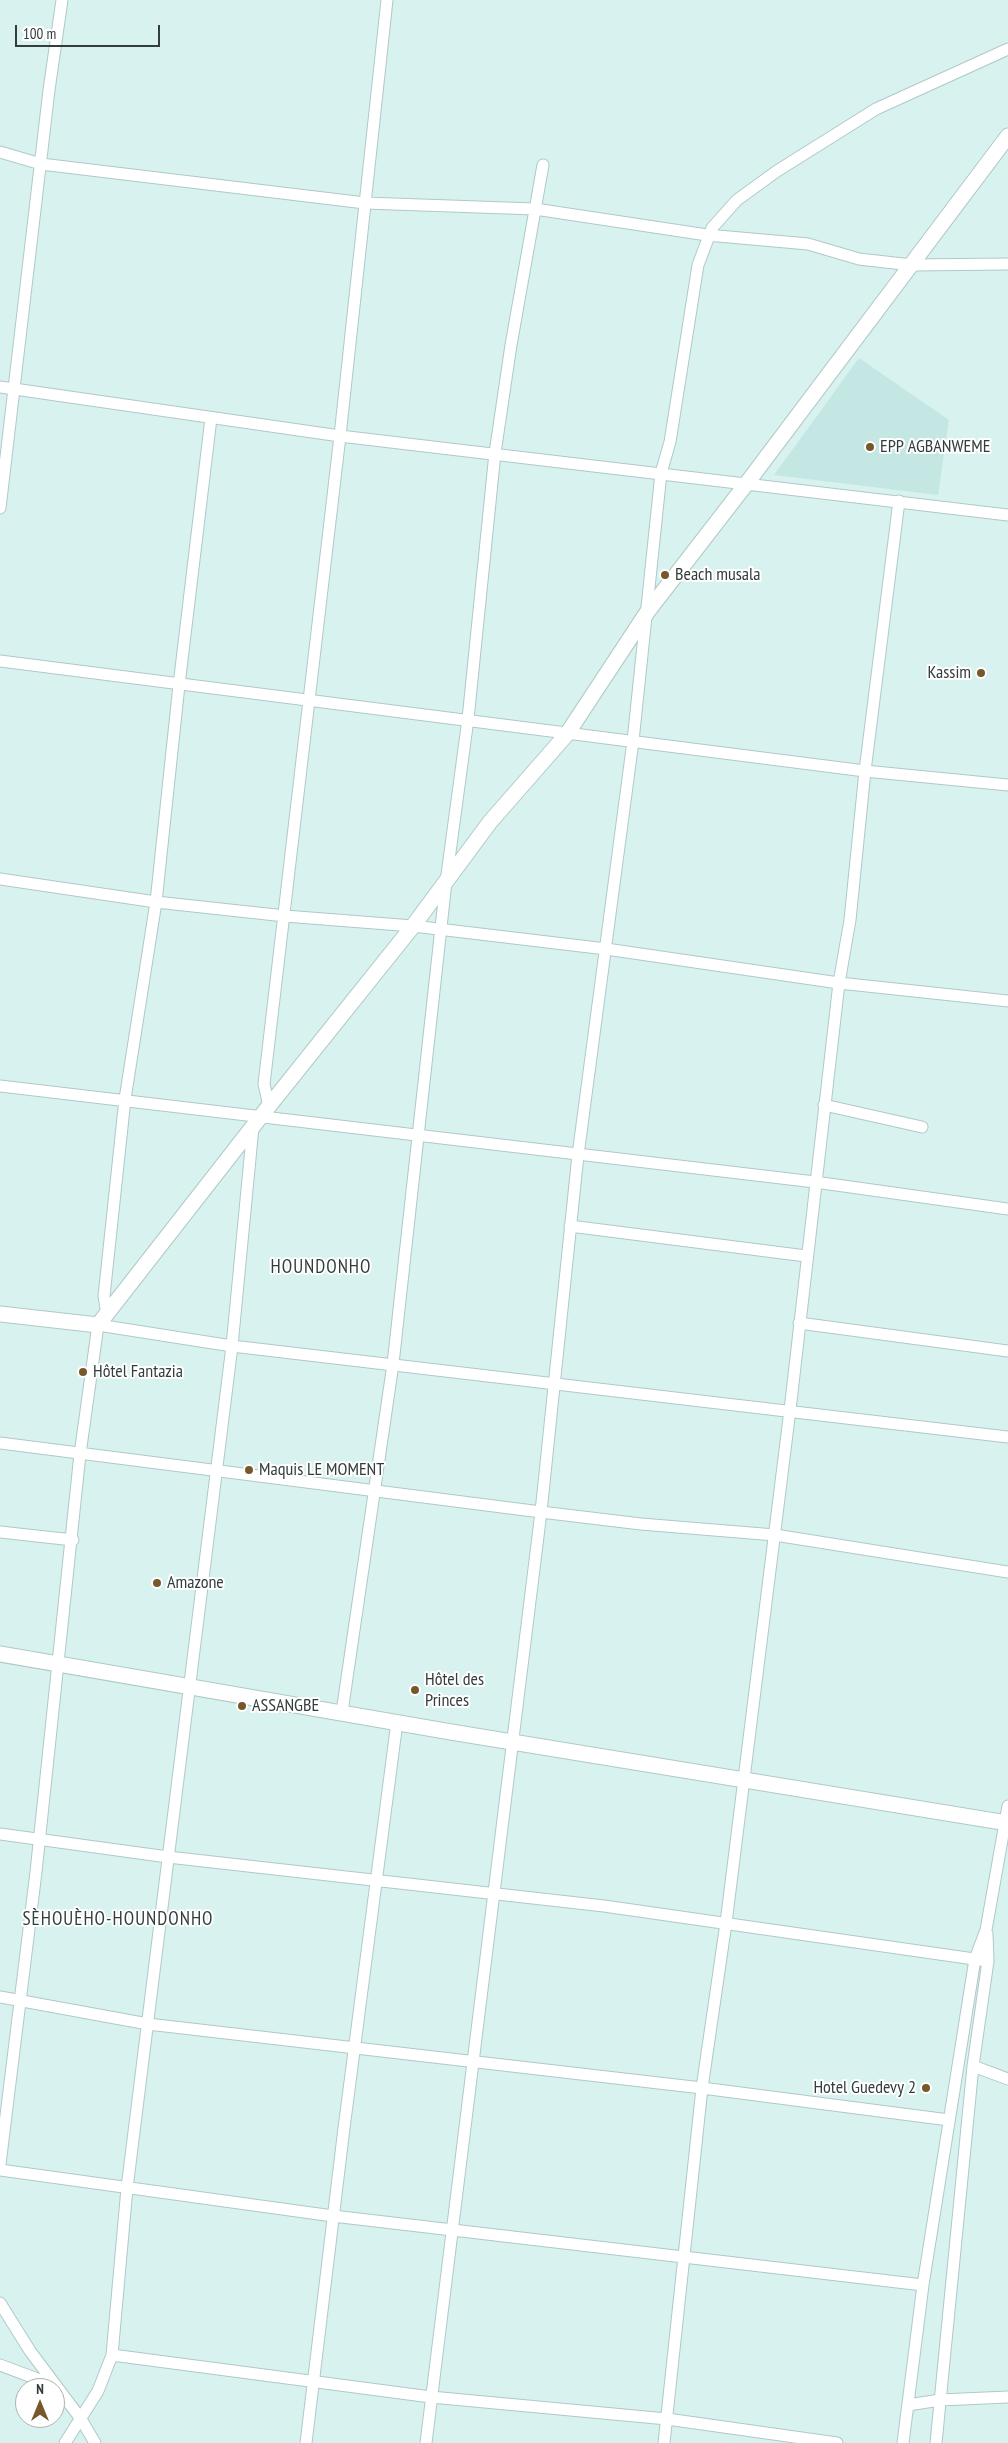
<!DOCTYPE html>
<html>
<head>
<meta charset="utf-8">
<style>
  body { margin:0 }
  #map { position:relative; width:1008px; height:2443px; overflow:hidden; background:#d8f2f0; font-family:"PT Sans Narrow",sans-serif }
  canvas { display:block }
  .north { position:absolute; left:15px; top:2378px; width:50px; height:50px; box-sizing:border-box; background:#fff; border:1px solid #adb1b1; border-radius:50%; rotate:0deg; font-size:14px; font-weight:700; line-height:20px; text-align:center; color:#333d3c }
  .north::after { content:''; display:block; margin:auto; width:18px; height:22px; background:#76582c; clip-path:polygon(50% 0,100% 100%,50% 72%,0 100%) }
  .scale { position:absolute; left:15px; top:25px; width:145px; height:22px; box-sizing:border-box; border:2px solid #333d3c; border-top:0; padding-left:6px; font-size:15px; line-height:18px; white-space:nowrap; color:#333d3c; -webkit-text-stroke:4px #fff; paint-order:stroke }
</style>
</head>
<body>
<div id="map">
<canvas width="1008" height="2443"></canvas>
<div class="north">N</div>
<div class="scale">100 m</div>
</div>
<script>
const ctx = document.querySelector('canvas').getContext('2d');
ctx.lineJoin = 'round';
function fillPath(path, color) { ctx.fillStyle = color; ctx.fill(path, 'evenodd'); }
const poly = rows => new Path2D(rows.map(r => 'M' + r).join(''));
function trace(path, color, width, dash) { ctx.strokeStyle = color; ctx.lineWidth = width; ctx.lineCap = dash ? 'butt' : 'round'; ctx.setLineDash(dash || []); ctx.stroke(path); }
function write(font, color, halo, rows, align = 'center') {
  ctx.font = font + ' "PT Sans Narrow",sans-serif'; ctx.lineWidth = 4; ctx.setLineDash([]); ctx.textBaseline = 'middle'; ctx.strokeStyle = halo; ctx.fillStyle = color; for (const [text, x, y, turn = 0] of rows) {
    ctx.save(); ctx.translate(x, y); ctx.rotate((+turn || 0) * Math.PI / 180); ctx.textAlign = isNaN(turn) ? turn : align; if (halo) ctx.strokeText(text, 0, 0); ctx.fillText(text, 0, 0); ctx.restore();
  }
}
const built = poly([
  [859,358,949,420,938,495,774,475]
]);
const street = poly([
  [0,152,41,164,365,203,535,209,707,235,808,244,859,259,912,265,1008,264],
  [0,387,340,436,1008,515],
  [0,508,49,90,62,0],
  [0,661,865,771,1008,785],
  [0,879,156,902,285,916,413,926,606,949,839,983,1008,1001],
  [0,1086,815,1182,1008,1209],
  [824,1105,922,1127],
  [269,1106,264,1084,340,436,387,0],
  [570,1226,806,1256],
  [107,1314,104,1296,125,1099,156,902,179,685,211,418],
  [799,1323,1008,1351],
  [0,1443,541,1512,641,1524,775,1535,1008,1572],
  [0,1532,73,1540],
  [342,1712,393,1364,446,882,468,719,495,453,511,345,543,165],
  [0,1834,168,1857,604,1906,988,1961],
  [0,1997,148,2024,702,2088,949,2120],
  [973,2066,1008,2079],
  [0,2164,36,1872,80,1454,98,1325,232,1346,1008,1437],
  [0,2170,333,2216,923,2285],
  [0,2303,30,2351,81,2419,95,2443],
  [112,2355,431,2397,667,2419,837,2443],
  [0,2365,56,2386],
  [908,2405,940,2400,1008,2397],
  [65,2443,98,2391,112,2355,127,2188,232,1346,253,1127],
  [306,2443,344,2128,397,1722],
  [426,2443,541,1512,578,1155,633,741,661,473,670,442,698,265,712,228,737,200,777,171,876,109,1008,49],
  [664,2443,702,2088,726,1923,790,1410,839,983,850,920,865,771,899,501],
  [903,2443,923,2285,975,1959,986,1930,1008,1806],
  [936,2443,973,2066,988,1961,987,1934]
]);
const secondary = poly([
  [0,1314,98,1325,269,1106,413,926,490,822,567,734,648,611,747,483,1008,136],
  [0,1654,451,1732,1008,1823]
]);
const markers = [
  [870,447,5,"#76582c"],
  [665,575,5,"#76582c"],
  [981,673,5,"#76582c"],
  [83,1372,5,"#76582c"],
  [249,1470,5,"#76582c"],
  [157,1583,5,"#76582c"],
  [415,1690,5,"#76582c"],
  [242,1706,5,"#76582c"],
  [926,2088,5,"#76582c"]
];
const poiNames = [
  ["EPP AGBANWEME",880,447],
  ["Beach musala",675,575],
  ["Kassim",971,673,"right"],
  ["Hôtel Fantazia",93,1372],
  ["Maquis LE MOMENT",259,1470],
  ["Amazone",167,1583],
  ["Hôtel des",425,1680],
  ["Princes",425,1701],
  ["ASSANGBE",252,1706],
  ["Hotel Guedevy 2",916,2088,"right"]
];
const neighbourhoodNames = [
  ["HOUNDONHO",321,1268],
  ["SÈHOUÈHO-HOUNDONHO",118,1920]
];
fillPath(built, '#c4e7e4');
trace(street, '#b0c9c7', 13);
trace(secondary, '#b0c9c7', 17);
trace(street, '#fff', 11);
trace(secondary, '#fff', 15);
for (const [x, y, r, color] of markers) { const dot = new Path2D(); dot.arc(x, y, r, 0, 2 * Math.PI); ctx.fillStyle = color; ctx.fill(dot); trace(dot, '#fff', 2); }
write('18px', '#333d3c', '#fff', poiNames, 'left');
ctx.letterSpacing = '1px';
write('19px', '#333d3c', '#fff', neighbourhoodNames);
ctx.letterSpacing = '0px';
</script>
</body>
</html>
